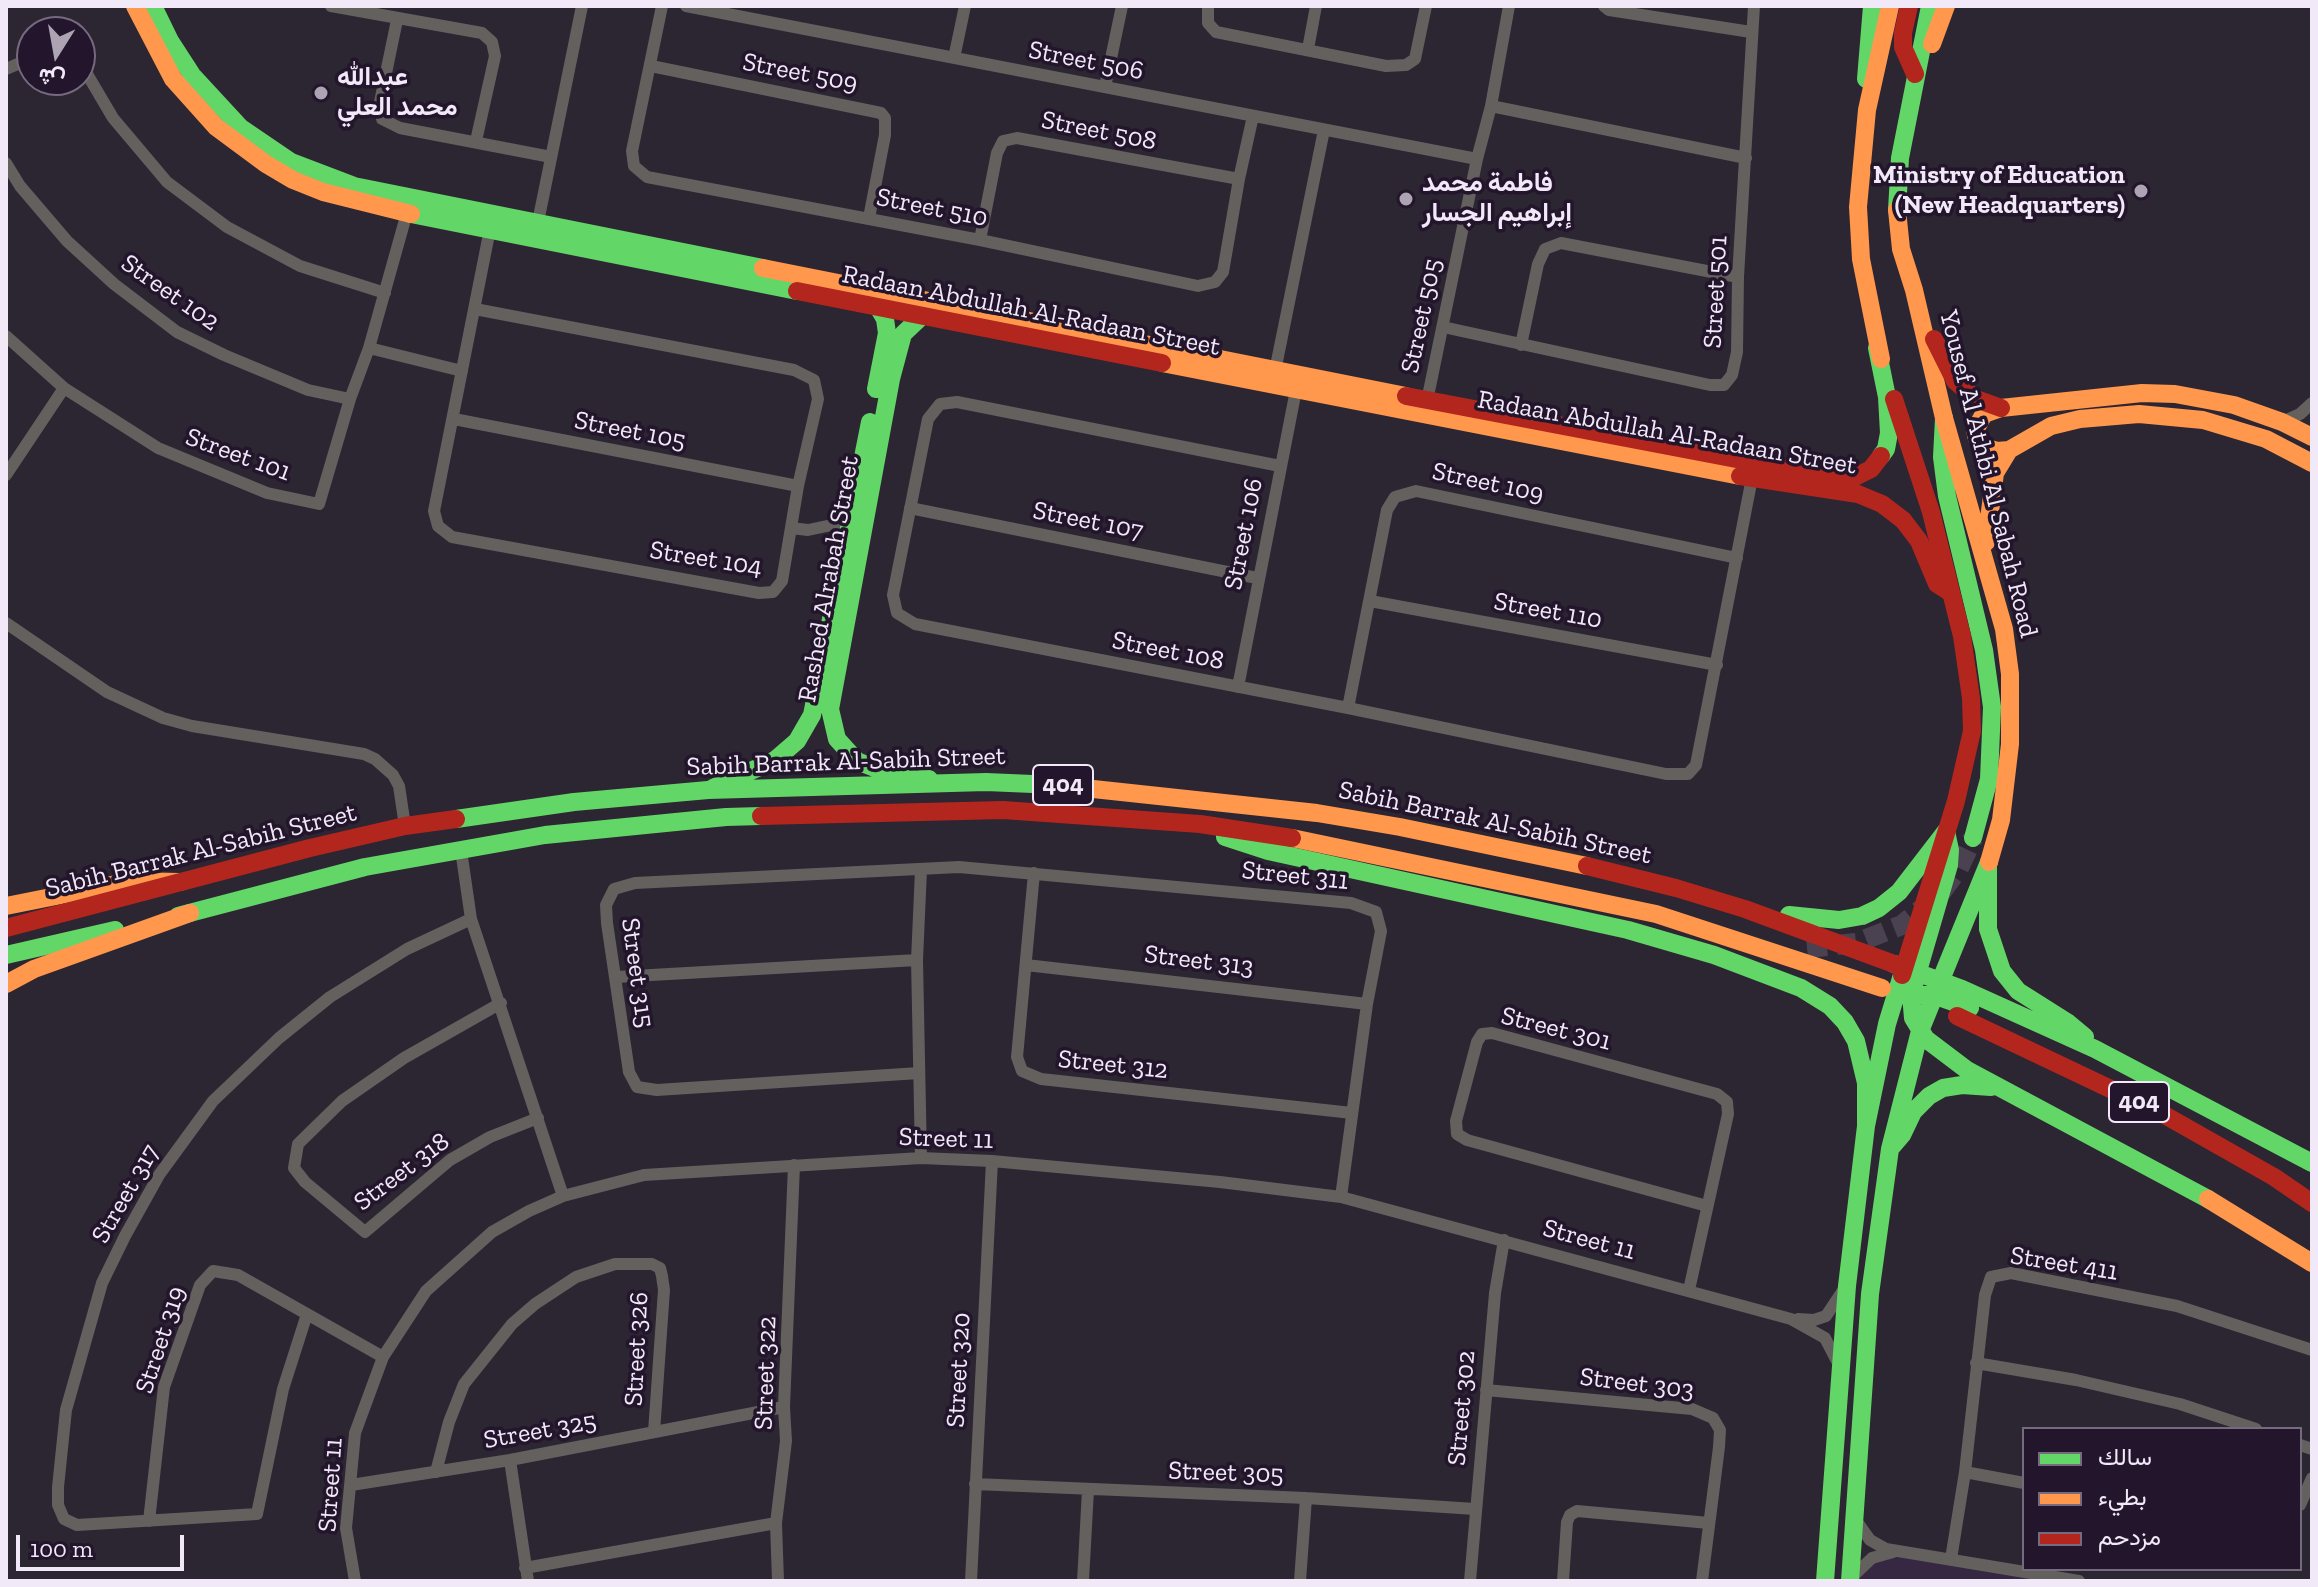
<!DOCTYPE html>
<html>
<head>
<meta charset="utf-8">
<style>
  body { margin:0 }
  #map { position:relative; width:2318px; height:1587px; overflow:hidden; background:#2c2532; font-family:"Zilla Slab",Vazirmatn,serif }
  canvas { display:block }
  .frame { position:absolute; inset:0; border:8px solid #f1e8f8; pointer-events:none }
  .legend { position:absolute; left:2022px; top:1427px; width:280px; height:144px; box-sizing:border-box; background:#23162c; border:2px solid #756a7e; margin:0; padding:10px 14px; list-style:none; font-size:24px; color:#f1e8f8 }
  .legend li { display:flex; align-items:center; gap:16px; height:40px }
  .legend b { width:40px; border:2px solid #756a7e }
  .north { position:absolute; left:16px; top:16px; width:80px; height:80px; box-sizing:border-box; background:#23162c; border:2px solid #756a7e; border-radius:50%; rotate:191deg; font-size:22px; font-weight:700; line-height:32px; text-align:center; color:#f1e8f8 }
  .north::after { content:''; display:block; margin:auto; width:28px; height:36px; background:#aca4b3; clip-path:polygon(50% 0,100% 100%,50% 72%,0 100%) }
  .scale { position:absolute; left:16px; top:1535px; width:168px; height:36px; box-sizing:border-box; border:4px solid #f1e8f8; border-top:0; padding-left:10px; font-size:24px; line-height:28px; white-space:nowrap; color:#f1e8f8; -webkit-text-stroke:6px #23162c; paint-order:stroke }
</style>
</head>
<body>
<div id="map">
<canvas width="2318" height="1587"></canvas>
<div class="frame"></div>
<ul class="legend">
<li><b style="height:10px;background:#63d668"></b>سالك</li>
<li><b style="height:10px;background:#ff974d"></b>بطيء</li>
<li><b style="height:10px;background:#b3261e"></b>مزدحم</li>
</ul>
<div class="north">ش</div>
<div class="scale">100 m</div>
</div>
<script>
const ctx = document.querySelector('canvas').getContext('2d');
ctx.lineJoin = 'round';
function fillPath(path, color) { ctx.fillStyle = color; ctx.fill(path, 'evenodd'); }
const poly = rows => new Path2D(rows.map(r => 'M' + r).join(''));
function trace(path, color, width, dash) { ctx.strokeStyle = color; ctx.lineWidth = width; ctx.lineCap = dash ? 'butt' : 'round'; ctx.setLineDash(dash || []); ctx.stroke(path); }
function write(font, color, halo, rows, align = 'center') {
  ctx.font = font + ' "Zilla Slab",Vazirmatn,serif'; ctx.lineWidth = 7; ctx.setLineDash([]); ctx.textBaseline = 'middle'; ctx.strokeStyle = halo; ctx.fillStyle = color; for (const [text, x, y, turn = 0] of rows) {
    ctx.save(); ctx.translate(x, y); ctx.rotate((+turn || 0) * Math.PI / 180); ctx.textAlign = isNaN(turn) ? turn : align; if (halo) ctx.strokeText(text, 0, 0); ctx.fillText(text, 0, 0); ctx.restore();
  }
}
const built = poly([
  [1896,1556,2052,1581,1856,1581,1873,1560]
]);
const primaryTunnel = poly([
  [1807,948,1856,943,1902,925,1940,894,1959,868,1973,838]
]);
const street = poly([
  [331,6,482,33,492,42,495,56,476,141],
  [662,6,632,151,634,166,647,177,980,240,1198,286,1215,282,1223,272,1239,179,1253,116],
  [686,6,1477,159],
  [1208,6,1208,23,1216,32,1386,66,1406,65,1415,59,1426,6],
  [1604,6,1609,10,1751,32],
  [397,20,380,102,382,119,400,128,551,157],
  [1308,49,1316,6],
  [954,58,965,6],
  [80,62,113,118,167,182,227,227,300,266,385,293],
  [651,66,881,113,885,118,885,135,869,218],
  [6,69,32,58],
  [1105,87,1122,6],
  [1491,106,1746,158],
  [6,163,20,186,67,241,114,284,177,332,224,355,308,390,350,399],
  [538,222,582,6],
  [980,240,997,153,1003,141,1017,138,1239,179],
  [475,309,794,370,814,380,818,399,798,486,782,581,773,592,759,593,452,537,438,526,434,511,490,229],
  [1443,327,1710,385,1724,385,1732,375,1737,352,1738,277,1754,6],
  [6,336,64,388,158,448,267,493,319,504,350,399,369,348,408,209],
  [1521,345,1538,264,1545,249,1561,243,1738,277],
  [369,348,462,371],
  [1275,371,1324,130],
  [1427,401,1477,159,1491,106,1509,6],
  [454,419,798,486],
  [2282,422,2300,414,2312,403],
  [1280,466,957,402,940,404,928,419,893,595,897,613,915,624,1348,708,1666,774,1688,774,1696,765,1752,478],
  [6,475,64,388],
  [910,508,1257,578],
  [791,528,808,530,851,521],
  [1370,601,1717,665],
  [6,623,107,692,163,718,192,726,364,754,375,759,393,775,399,786,405,826],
  [1238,687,1296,390],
  [1348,708,1387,510,1395,497,1416,491,1737,558],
  [461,850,471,919],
  [921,870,917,960,921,1158],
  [1034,873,1017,1057,1022,1071,1041,1079,1352,1113],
  [1026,965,1367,1004],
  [616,977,917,960],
  [501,1003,404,1058,342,1101,298,1144,294,1168,305,1182,365,1232,450,1160,490,1137,538,1118],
  [919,1073,657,1090,637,1087,629,1072,607,923,606,905,614,889,635,883,959,867,1351,903,1376,912,1381,931,1367,1004,1341,1197],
  [1689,1290,1728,1114,1727,1102,1717,1094,1492,1033,1482,1034,1477,1042,1456,1121,1457,1134,1467,1140,1707,1206],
  [307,1314,283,1389,257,1514,77,1525,64,1519,58,1505,58,1487,66,1410,102,1283,125,1236,159,1175,213,1101,279,1038,330,997,407,949,471,919,563,1196],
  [1798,1319,1814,1320,1826,1316,1844,1289],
  [1976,1363,2076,1380,2180,1404,2256,1429],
  [1486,1390,1692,1409,1713,1418,1720,1430,1719,1447,1702,1581],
  [2300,1445,2312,1449],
  [510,1460,528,1581],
  [436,1472,449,1422,464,1384,512,1324,535,1304,576,1277,615,1264,652,1264,660,1268,662,1276,664,1290,654,1432],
  [1965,1472,2024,1483],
  [975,1484,1306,1498,1475,1509],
  [351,1485,510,1460,784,1407],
  [2300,1505,2312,1478],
  [1855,1519,1870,1540,1886,1549,2079,1581],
  [149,1521,164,1387,200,1285,213,1271,238,1275,383,1357],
  [1951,1559,1965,1472,1985,1295,1991,1277,2011,1273,2177,1306,2312,1350],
  [525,1568,776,1523],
  [1852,1577,1872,1558,1893,1552],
  [355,1581,346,1528,355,1433,383,1357,426,1291,492,1232,529,1211,563,1196,644,1175,921,1158,992,1161,1220,1182,1341,1197,1791,1319,1825,1338,1839,1365],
  [778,1581,776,1523,786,1441,784,1407,794,1165],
  [971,1581,992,1161],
  [1083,1581,1088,1490],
  [1300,1581,1306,1498],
  [1470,1581,1495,1293,1504,1240],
  [1563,1581,1567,1522,1570,1515,1577,1511,1709,1523]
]);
const fast = poly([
  [153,6,170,41,192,75,241,128,291,162,354,186,763,268],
  [1866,79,1872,6],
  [1897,210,1900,158,1930,6],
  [411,214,797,291],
  [922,316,903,334,891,379,830,709,837,739,857,761,877,769,929,779],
  [1877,348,1887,397,1889,433,1886,449,1881,456],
  [876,389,887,333,885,319,878,307],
  [1944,418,1942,457,1947,496,1984,650,1992,707,1989,779,1973,838],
  [713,788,775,760,797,741,812,715,870,422],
  [456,819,574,802,708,790,986,782,1056,785],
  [1946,831,1950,850,1949,865,1911,995,1913,1018,1926,1039,1967,1070,2208,1199],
  [1225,837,1268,851,1628,930,1714,955,1801,988,1830,1006,1845,1022,1856,1041,1866,1083,1866,1126],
  [1988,867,1988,929,2002,971,2018,991,2067,1022,2085,1037],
  [1789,915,1839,920,1862,916,1879,908,1899,892,1946,831],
  [178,916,365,867,545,835,726,817,761,816],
  [6,955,115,930],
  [1894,964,1962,989,2095,1049,2312,1163],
  [1896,995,1933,995,1970,1008],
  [1890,1149,1902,1135,1913,1112,1929,1096,1943,1088,1962,1085,1991,1087],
  [1825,1581,1847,1286,1866,1126,1887,1024,1902,975],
  [1850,1581,1870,1294,1890,1149,1920,1031,1989,862]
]);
const slow = poly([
  [135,6,173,79,216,127,266,164,293,180,323,192,411,214],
  [1932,44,1946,6],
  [1897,210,1901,249,1914,290,1944,418,2004,629,2010,674,2010,744,2001,820,1989,862],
  [763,268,1406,396],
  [1881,359,1861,259,1858,207,1867,110,1890,6],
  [1162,363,1740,476],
  [2009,450,1997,451,1985,447,1977,439,1975,430,1984,414,2001,408,2142,393,2175,394,2234,405,2282,422,2312,437],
  [1986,542,1995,473,2009,450,2051,426,2080,419,2139,414,2203,420,2266,439,2312,463],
  [1056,785,1317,813,1400,827,1587,866],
  [1292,838,1656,914,1882,988],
  [6,906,131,881,180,882],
  [6,984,34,969,190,913],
  [2208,1199,2312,1263]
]);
const jam = poly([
  [1909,6,1903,33,1903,47,1915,74],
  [797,291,1162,363],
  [1934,339,1955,381,1976,399,2001,408],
  [1406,396,1841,479,1851,479,1871,469,1881,456],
  [1894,399,1931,512,1962,636,1971,698,1972,731,1956,801,1902,975],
  [1740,476,1858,494,1882,504,1903,520,1919,541,1937,584,1951,593],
  [761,816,1003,810,1200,824,1292,838],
  [1587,866,1676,888,1745,909,1894,964],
  [6,928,310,848,405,826,456,819],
  [1957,1016,2161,1113,2274,1177,2312,1203]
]);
const markers = [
  [321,93,8,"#aca4b3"],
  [2141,191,8,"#aca4b3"],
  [1406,199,8,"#aca4b3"]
];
const shields = [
  [1063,785,60],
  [2139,1102,60]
];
const shieldNames = [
  ["404",1063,785],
  ["404",2139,1102]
];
const streetNames = [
  ["Street 506",1086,61,11],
  ["Street 509",800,73,11],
  ["Street 508",1099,131,11],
  ["Street 510",932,208,11],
  ["Street 501",1716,292,-87],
  ["Street 102",170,293,35],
  ["Radaan Abdullah Al-Radaan Street",1031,311,11],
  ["Street 505",1422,316,-78],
  ["Street 105",630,431,11],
  ["Radaan Abdullah Al-Radaan Street",1667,433,10],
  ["Street 101",238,455,20],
  ["Yousef Al Athbi Al Sabah Road",1988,474,76],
  ["Street 109",1488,483,12],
  ["Street 107",1088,521,11],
  ["Street 106",1244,534,-79],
  ["Street 104",706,559,9],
  ["Rashed Alrabah Street",829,579,-80],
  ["Street 110",1548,611,10],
  ["Street 108",1168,651,11],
  ["Sabih Barrak Al-Sabih Street",846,762,-2],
  ["Sabih Barrak Al-Sabih Street",1495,823,12],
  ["Sabih Barrak Al-Sabih Street",201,851,-14],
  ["Street 311",1295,876,6],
  ["Street 313",1199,961,7],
  ["Street 315",637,973,82],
  ["Street 301",1556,1029,14],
  ["Street 312",1113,1065,6],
  ["Street 11",946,1139,2],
  ["Street 318",402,1172,-37],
  ["Street 317",126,1194,-60],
  ["Street 11",1589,1240,15],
  ["Street 411",2064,1264,9],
  ["Street 319",161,1340,-72],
  ["Street 326",637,1349,-87],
  ["Street 320",959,1370,-87],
  ["Street 322",766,1373,-88],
  ["Street 303",1637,1384,7],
  ["Street 302",1462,1408,-85],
  ["Street 325",540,1431,-10],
  ["Street 305",1226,1473,2],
  ["Street 11",331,1485,-86]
];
const poiNames = [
  ["عبدالله",337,78],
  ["محمد العلي",337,108],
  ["Ministry of Education",2125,176,"right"],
  ["(New Headquarters)",2125,206,"right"],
  ["فاطمة محمد",1422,184],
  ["إبراهيم الجسار",1422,214]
];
fillPath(built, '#362742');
trace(primaryTunnel, '#4a4250', 20, [20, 10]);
trace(street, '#63605e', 12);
trace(fast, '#63d668', 18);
trace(slow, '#ff974d', 18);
trace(jam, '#b3261e', 18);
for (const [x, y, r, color] of markers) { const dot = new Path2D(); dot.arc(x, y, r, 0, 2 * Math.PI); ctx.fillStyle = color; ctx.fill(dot); trace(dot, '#23162c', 3); }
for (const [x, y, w] of shields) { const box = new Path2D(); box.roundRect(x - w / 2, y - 20, w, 40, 6); ctx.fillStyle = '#23162c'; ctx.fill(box); trace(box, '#f1e8f8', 2); }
write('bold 24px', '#f1e8f8', null, shieldNames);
write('26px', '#f1e8f8', '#23162c', streetNames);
write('bold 26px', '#f1e8f8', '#23162c', poiNames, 'left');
</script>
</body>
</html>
